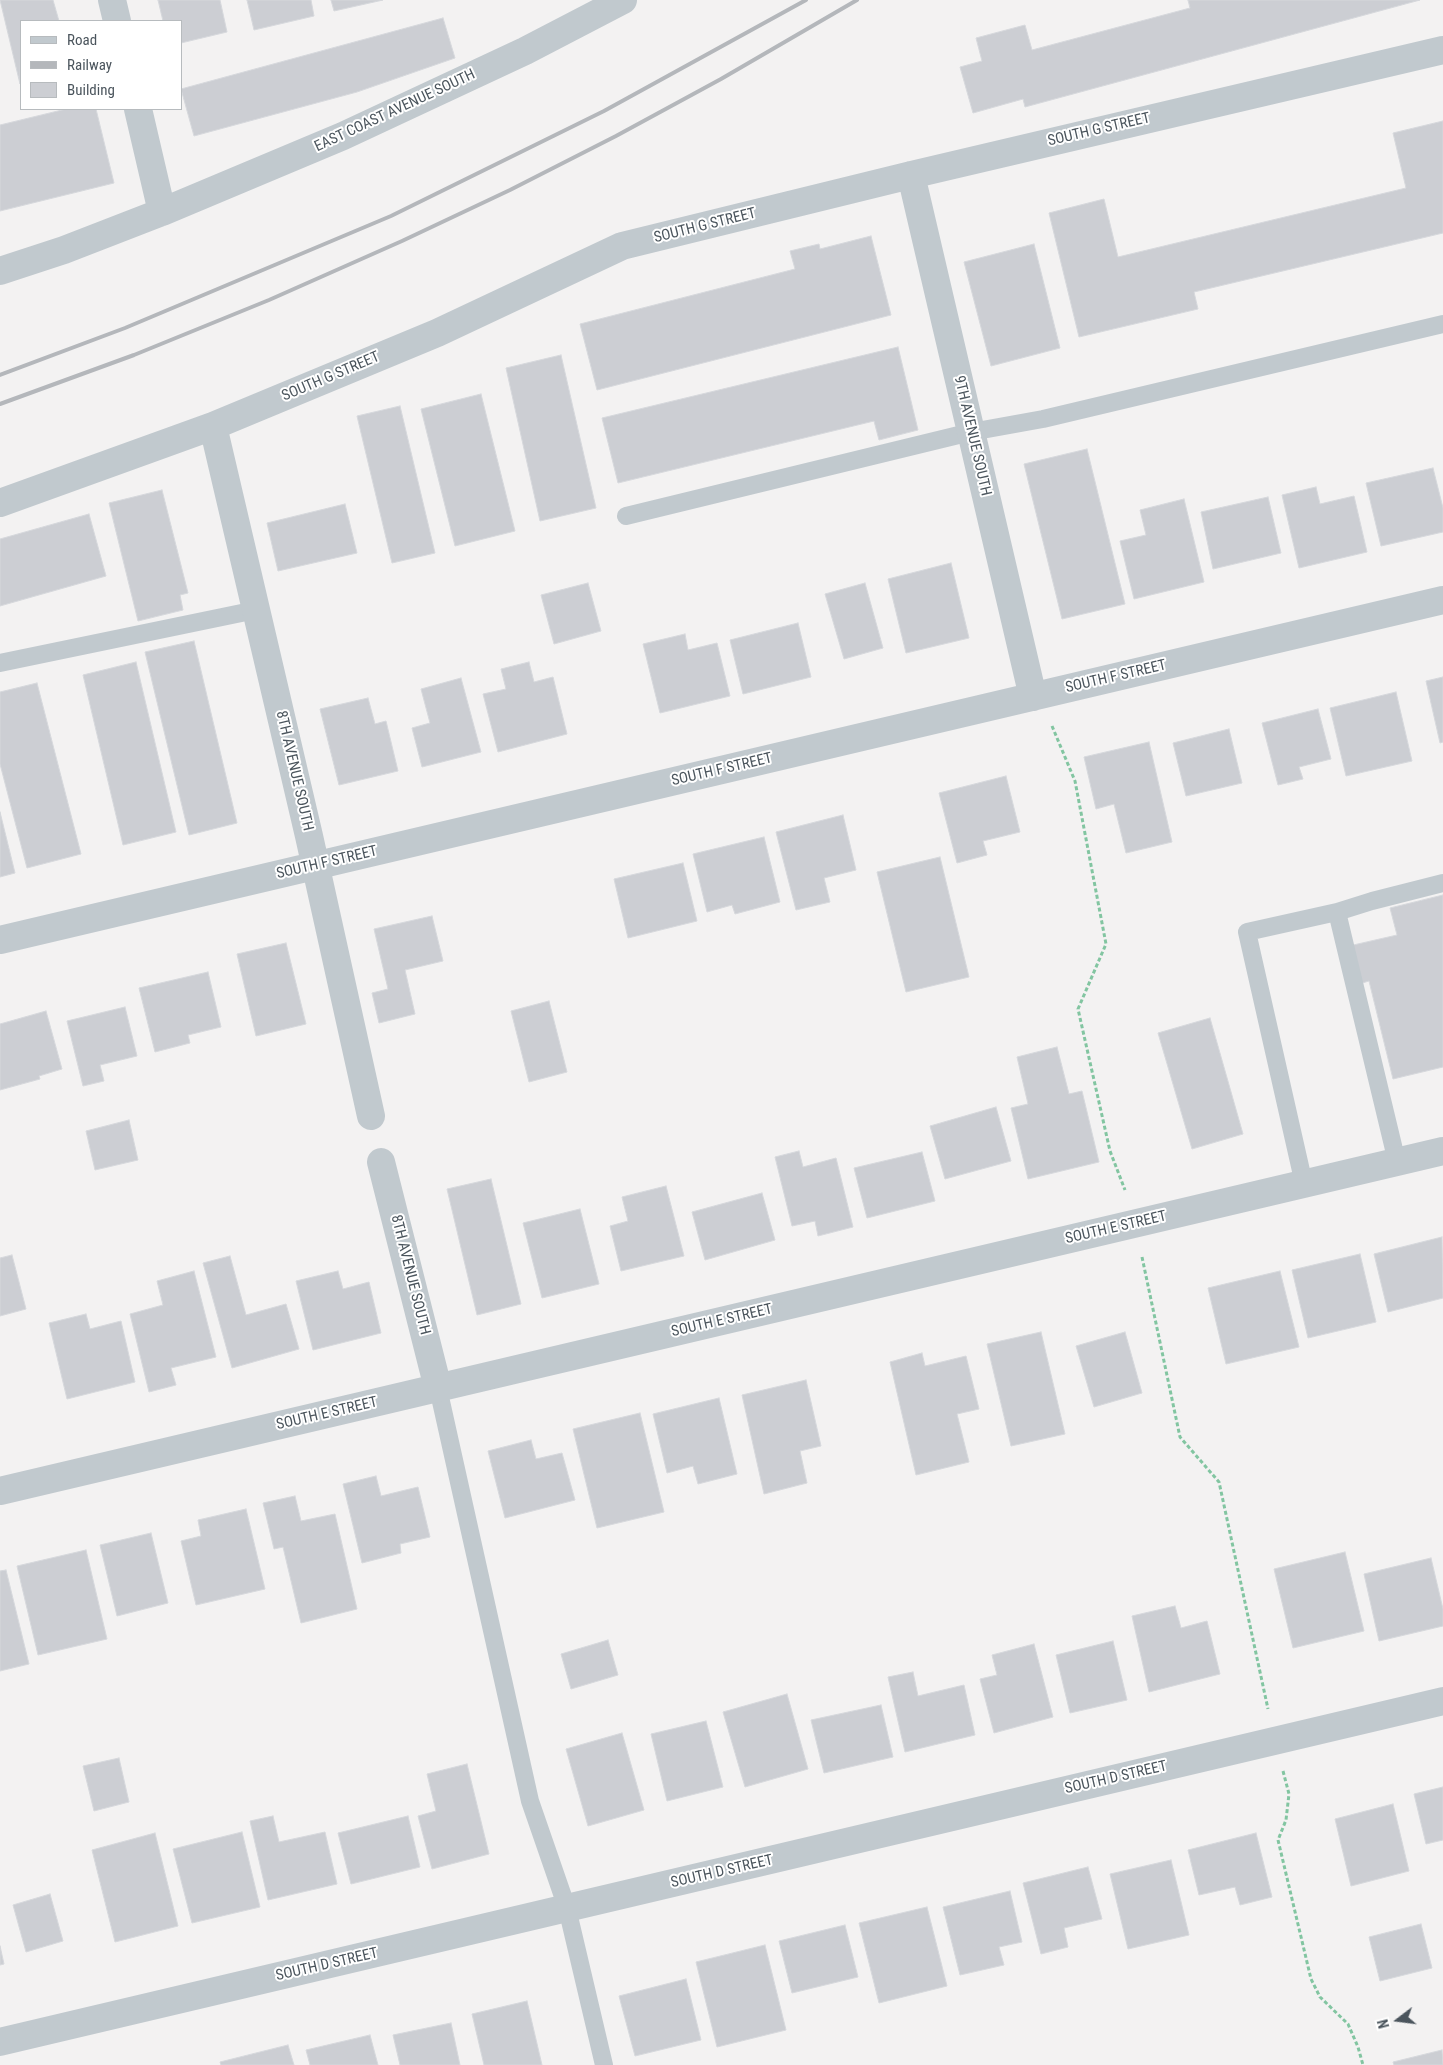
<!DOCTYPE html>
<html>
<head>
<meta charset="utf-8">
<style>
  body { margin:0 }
  #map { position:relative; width:1443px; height:2065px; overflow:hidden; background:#f3f2f2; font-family:"Roboto Condensed",sans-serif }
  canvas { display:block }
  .legend { position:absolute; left:20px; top:20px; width:162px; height:90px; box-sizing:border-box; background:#fff; border:1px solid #b7bbbe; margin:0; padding:6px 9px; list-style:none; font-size:15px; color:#4b555d }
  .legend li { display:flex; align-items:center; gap:10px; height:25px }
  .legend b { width:25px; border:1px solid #b7bbbe }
  .north { position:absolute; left:1373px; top:1995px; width:50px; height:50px; -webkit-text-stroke:4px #fff; paint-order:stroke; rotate:255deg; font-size:14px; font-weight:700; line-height:20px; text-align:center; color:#4b555d }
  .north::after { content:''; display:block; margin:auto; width:18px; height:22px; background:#4b555d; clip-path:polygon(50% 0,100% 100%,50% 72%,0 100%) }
</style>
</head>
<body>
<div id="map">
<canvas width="1443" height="2065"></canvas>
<ul class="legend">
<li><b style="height:6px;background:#c1c9ce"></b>Road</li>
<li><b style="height:6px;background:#b4b7bb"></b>Railway</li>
<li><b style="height:14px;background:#ccced3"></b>Building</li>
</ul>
<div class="north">N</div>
</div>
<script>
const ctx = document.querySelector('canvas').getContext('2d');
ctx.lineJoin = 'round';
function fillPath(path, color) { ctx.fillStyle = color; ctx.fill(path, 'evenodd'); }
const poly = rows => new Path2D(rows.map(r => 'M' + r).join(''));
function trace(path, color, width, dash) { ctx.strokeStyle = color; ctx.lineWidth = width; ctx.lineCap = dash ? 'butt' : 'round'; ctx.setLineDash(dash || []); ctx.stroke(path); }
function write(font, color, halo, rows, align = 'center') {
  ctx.font = font + ' "Roboto Condensed",sans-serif'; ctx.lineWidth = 4; ctx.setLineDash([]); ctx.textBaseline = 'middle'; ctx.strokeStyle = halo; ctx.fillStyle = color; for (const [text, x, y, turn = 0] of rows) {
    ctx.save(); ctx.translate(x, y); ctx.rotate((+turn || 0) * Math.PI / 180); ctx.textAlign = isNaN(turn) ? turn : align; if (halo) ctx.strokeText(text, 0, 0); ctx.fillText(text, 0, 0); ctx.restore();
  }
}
const building = poly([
  [0,0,53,0,59,21,21,21,20,84,0,0],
  [158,0,220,0,227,32,181,43,181,21,163,21,158,0],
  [247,0,311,0,314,16,254,30,247,0],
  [331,0,383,0,334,11,331,0],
  [1188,0,1420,0,1025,107,1023,99,973,113,960,67,982,61,976,38,1025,25,1032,50,1190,8,1188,0],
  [443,18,455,58,357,92,194,136,181,89,443,18],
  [66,109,96,109,114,183,0,211,0,125,66,109],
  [1443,121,1443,233,1194,292,1198,309,1079,337,1049,213,1104,199,1118,257,1406,188,1393,133,1443,121],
  [871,236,891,315,597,390,580,324,795,269,790,251,819,244,820,249,871,236],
  [1034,244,1060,348,991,366,964,262,1034,244],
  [898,347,918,430,879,440,874,421,618,483,602,418,898,347],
  [561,355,596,508,540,521,506,368,561,355],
  [481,394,515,531,455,546,421,409,481,394],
  [400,406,435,553,392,563,357,416,400,406],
  [1087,449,1125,604,1062,619,1024,464,1087,449],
  [1433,468,1443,508,1443,532,1381,546,1366,483,1433,468],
  [1316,487,1320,504,1354,496,1367,552,1299,568,1282,495,1316,487],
  [162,490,188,593,180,595,183,610,138,621,109,503,162,490],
  [1268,497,1281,553,1213,569,1201,512,1268,497],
  [1184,499,1204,582,1134,599,1120,541,1146,535,1140,510,1184,499],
  [345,504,357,553,278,571,267,523,345,504],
  [89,514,106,576,0,606,0,539,89,514],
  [951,563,969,638,906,653,888,579,951,563],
  [588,583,601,631,554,644,541,595,588,583],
  [865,583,883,648,844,659,825,594,865,583],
  [798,623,811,677,743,694,730,640,798,623],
  [685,634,688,650,717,643,730,696,660,713,643,644,685,634],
  [194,641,237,823,189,835,145,652,194,641],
  [136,662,176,832,123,845,83,675,136,662],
  [529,662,534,682,553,677,567,734,498,752,483,694,506,689,501,669,529,662],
  [1443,677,1443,742,1440,743,1426,681,1443,677],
  [461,678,481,752,422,767,412,728,430,723,421,689,461,678],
  [37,683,81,854,27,868,0,764,0,692,37,683],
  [1396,692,1412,761,1346,776,1330,708,1396,692],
  [368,698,375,724,386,721,398,771,339,785,320,709,368,698],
  [1318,709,1331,759,1299,767,1303,779,1278,785,1262,723,1318,709],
  [1229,729,1242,783,1186,796,1173,743,1229,729],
  [1149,742,1172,842,1126,853,1114,804,1096,809,1084,757,1149,742],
  [1006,776,1020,832,983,841,987,855,957,863,939,793,1006,776],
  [0,812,15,873,0,877,0,812],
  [843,815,856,870,824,878,830,902,796,910,776,832,843,815],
  [764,837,780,902,735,914,732,905,707,912,693,854,764,837],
  [940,857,969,977,906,992,877,872,940,857],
  [683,863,697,921,628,938,614,879,683,863],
  [1443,895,1443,1067,1393,1079,1369,981,1359,984,1349,946,1397,935,1390,908,1443,895],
  [432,916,443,961,405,970,415,1014,379,1023,372,993,388,989,374,929,432,916],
  [286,943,306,1024,256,1036,237,954,286,943],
  [208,972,221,1027,188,1035,190,1043,155,1052,139,988,208,972],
  [549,1001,567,1072,529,1082,511,1011,549,1001],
  [125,1007,137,1056,100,1065,104,1081,83,1086,67,1021,125,1007],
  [46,1011,62,1069,39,1076,40,1079,0,1090,0,1024,46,1011],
  [1210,1018,1243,1134,1192,1149,1158,1033,1210,1018],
  [1057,1047,1069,1094,1082,1091,1099,1162,1028,1179,1011,1108,1028,1104,1017,1057,1057,1047],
  [996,1107,1011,1161,945,1179,930,1126,996,1107],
  [129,1120,138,1160,95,1170,86,1131,129,1120],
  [799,1151,803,1167,836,1158,853,1227,818,1236,815,1221,792,1226,775,1157,799,1151],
  [922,1152,935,1201,867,1218,854,1168,922,1152],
  [491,1179,521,1304,477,1315,447,1189,491,1179],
  [666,1186,684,1256,621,1271,610,1226,628,1221,622,1197,666,1186],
  [762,1193,775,1240,705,1260,692,1212,762,1193],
  [580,1209,599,1284,542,1298,523,1223,580,1209],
  [1442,1237,1443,1298,1388,1312,1374,1254,1442,1237],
  [1360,1254,1376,1322,1308,1338,1292,1270,1360,1254],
  [12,1255,26,1309,0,1316,0,1258,12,1255],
  [230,1256,246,1315,286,1304,299,1349,232,1368,203,1263,230,1256],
  [194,1271,216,1357,171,1368,176,1385,149,1392,130,1314,163,1305,157,1281,194,1271],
  [338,1271,343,1289,369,1282,381,1333,313,1350,296,1281,338,1271],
  [1280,1271,1299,1347,1226,1364,1208,1288,1280,1271],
  [86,1314,90,1329,121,1321,135,1382,67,1399,49,1323,86,1314],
  [1041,1332,1065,1434,1011,1446,987,1344,1041,1332],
  [1125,1332,1142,1393,1094,1407,1076,1346,1125,1332],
  [922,1353,925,1366,966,1356,979,1409,957,1414,969,1462,916,1475,890,1362,922,1353],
  [806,1380,821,1446,800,1451,807,1483,764,1494,742,1395,806,1380],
  [719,1398,737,1474,698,1484,693,1466,667,1473,653,1414,719,1398],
  [640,1413,664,1512,597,1528,573,1429,640,1413],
  [531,1440,536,1459,562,1453,575,1500,505,1518,488,1451,531,1440],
  [376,1476,381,1496,418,1487,430,1537,400,1544,401,1553,362,1563,343,1484,376,1476],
  [295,1496,301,1521,335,1514,357,1609,301,1623,283,1547,274,1549,263,1503,295,1496],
  [246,1509,265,1589,196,1605,181,1541,201,1536,198,1520,246,1509],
  [151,1533,168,1603,117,1616,100,1545,151,1533],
  [86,1550,107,1639,38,1655,17,1566,86,1550],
  [1345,1552,1364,1631,1293,1648,1274,1569,1345,1552],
  [1431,1558,1443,1609,1443,1626,1379,1641,1364,1574,1431,1558],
  [6,1570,29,1664,0,1671,0,1571,6,1570],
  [1175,1606,1181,1628,1207,1621,1220,1674,1149,1692,1132,1616,1175,1606],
  [608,1640,618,1675,571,1689,561,1654,608,1640],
  [1113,1641,1127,1700,1070,1713,1056,1655,1113,1641],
  [1034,1644,1053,1717,994,1733,980,1679,997,1675,992,1655,1034,1644],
  [913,1672,918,1696,964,1685,975,1735,905,1752,888,1677,913,1672],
  [787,1694,808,1769,745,1787,723,1712,787,1694],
  [881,1705,893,1757,824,1773,811,1720,881,1705],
  [706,1721,723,1787,667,1801,651,1734,706,1721],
  [622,1733,644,1810,588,1826,566,1749,622,1733],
  [119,1758,129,1802,94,1811,83,1766,119,1758],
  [467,1764,489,1854,432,1869,418,1816,436,1811,427,1774,467,1764],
  [1443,1787,1443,1840,1426,1844,1414,1794,1443,1787],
  [1393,1804,1409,1871,1351,1886,1335,1819,1393,1804],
  [273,1816,279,1842,325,1832,337,1884,268,1900,250,1821,273,1816],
  [408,1816,420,1867,351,1884,338,1833,408,1816],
  [242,1832,260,1907,192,1923,173,1849,242,1832],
  [155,1833,178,1926,115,1942,92,1850,155,1833],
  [1256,1833,1272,1897,1240,1905,1235,1887,1199,1895,1188,1850,1256,1833],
  [1171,1860,1189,1935,1128,1949,1110,1874,1171,1860],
  [1088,1867,1102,1919,1064,1928,1068,1947,1041,1954,1023,1883,1088,1867],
  [1010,1891,1022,1942,999,1947,1004,1965,960,1975,943,1907,1010,1891],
  [50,1894,63,1941,26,1952,13,1905,50,1894],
  [927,1907,947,1986,879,2003,859,1923,927,1907],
  [1421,1924,1432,1968,1380,1981,1369,1937,1421,1924],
  [845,1925,858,1977,792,1993,779,1941,845,1925],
  [765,1945,786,2030,717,2047,696,1962,765,1945],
  [0,1946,4,1964,0,1965,0,1946],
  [686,1979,701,2040,635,2056,619,1996,686,1979],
  [527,2001,542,2065,484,2065,472,2014,527,2001],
  [451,2023,460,2065,400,2065,393,2035,451,2023],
  [370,2035,378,2065,310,2065,306,2050,370,2035],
  [288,2045,294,2065,221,2065,220,2062,288,2045],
  [1442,2050,1443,2065,1394,2065,1393,2062,1442,2050]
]);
const path = poly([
  [1052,726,1075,781,1106,944,1078,1009,1110,1151,1125,1190],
  [1142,1257,1180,1437,1219,1482,1268,1709],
  [1283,1771,1289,1794,1286,1820,1278,1840,1311,1979,1320,1997,1348,2024,1358,2047,1363,2065]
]);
const lane = poly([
  [626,516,971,432,1043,419,1443,324],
  [0,663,256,610],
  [1337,912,1372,901,1443,883],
  [1304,1184,1247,932,1337,912,1397,1162],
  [438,1388,530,1801,567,1908,604,2065]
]);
const street = poly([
  [112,0,117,21],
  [138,109,162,212],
  [911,175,1033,697],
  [0,271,64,250,162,212,343,136,525,51,623,0],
  [213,426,309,836,371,1116],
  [0,503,213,426,437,333,622,246,911,175,1443,50],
  [0,940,1443,600],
  [381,1162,438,1388],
  [0,1491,1443,1151],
  [0,2042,1443,1701]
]);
const rail = poly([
  [0,375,125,328,391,216,604,111,806,0],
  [0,404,134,355,269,300,402,241,510,190,616,136,721,79,857,0]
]);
const streetNames = [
  ["EAST COAST AVENUE SOUTH",395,111,-25],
  ["SOUTH G STREET",1099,130,-13],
  ["SOUTH G STREET",705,226,-14],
  ["SOUTH G STREET",331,377,-23],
  ["9TH AVENUE SOUTH",972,436,77],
  ["SOUTH F STREET",1116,677,-13],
  ["SOUTH F STREET",722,770,-13],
  ["8TH AVENUE SOUTH",294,771,77],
  ["SOUTH F STREET",327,863,-13],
  ["SOUTH E STREET",1116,1228,-13],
  ["8TH AVENUE SOUTH",410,1275,76],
  ["SOUTH E STREET",722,1321,-13],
  ["SOUTH E STREET",327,1414,-13],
  ["SOUTH D STREET",1116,1778,-13],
  ["SOUTH D STREET",722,1872,-13],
  ["SOUTH D STREET",327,1965,-13]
];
fillPath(building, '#ccced3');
trace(building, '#d6d8dc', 1);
trace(path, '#82c5a1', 3, [4, 2.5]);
trace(lane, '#c1c9ce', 18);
trace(street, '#c1c9ce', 28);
trace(rail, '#b4b7bb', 4);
write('15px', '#4b555d', '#fff', streetNames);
</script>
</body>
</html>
